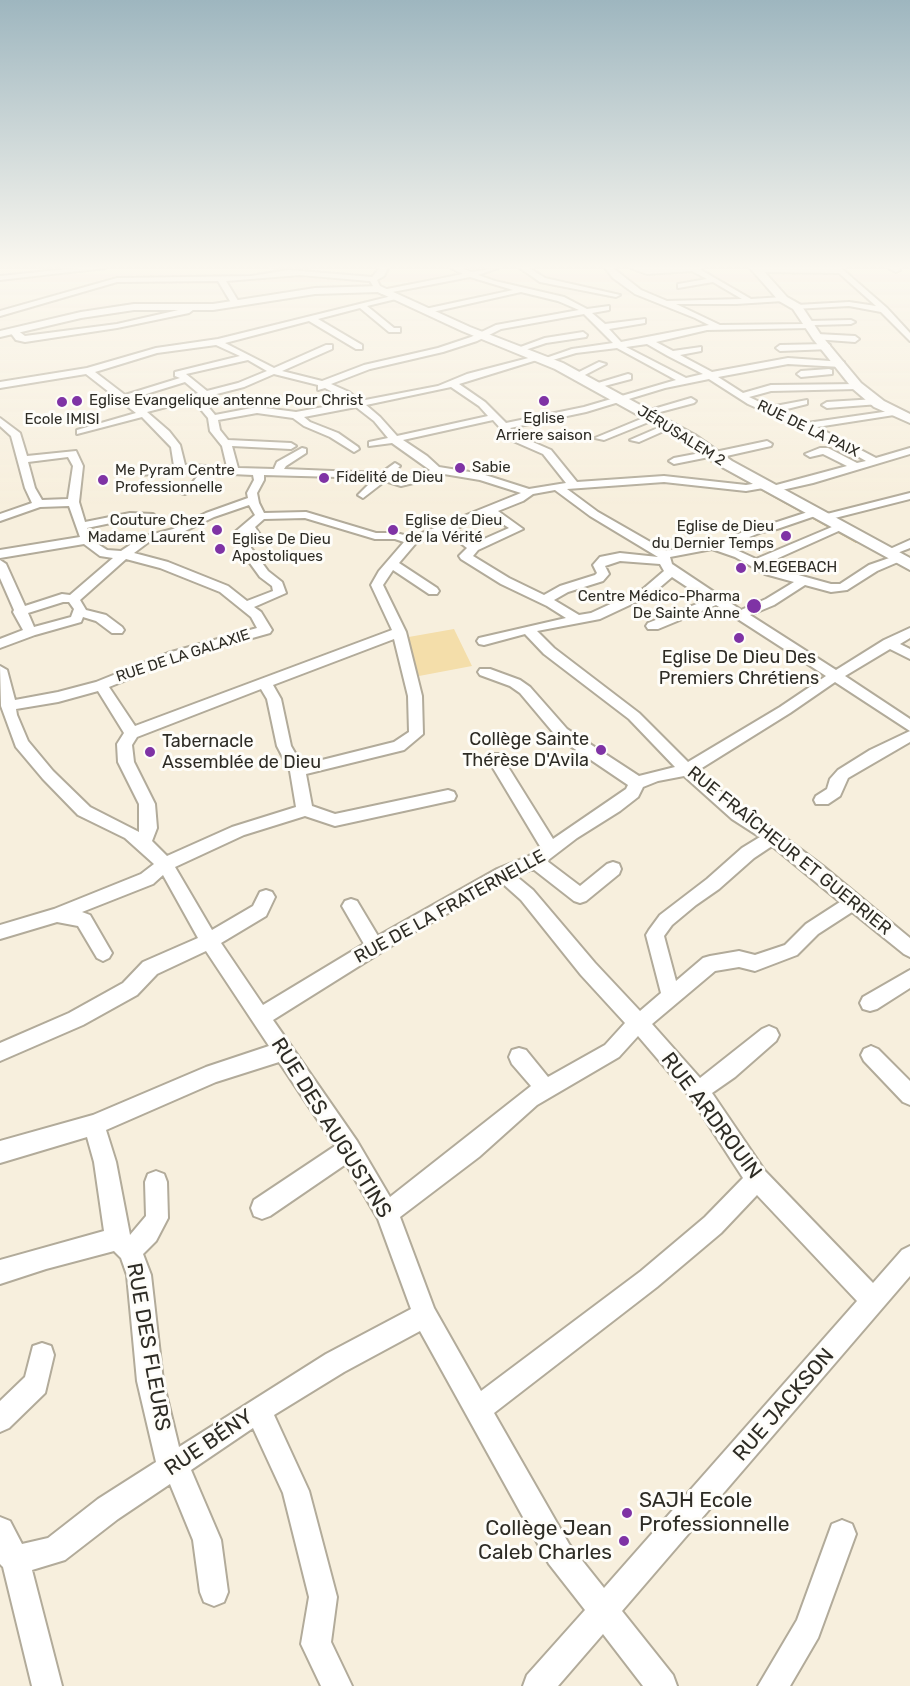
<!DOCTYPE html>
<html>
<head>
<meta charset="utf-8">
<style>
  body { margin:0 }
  canvas { display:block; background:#f7efdd }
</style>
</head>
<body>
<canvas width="910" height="1686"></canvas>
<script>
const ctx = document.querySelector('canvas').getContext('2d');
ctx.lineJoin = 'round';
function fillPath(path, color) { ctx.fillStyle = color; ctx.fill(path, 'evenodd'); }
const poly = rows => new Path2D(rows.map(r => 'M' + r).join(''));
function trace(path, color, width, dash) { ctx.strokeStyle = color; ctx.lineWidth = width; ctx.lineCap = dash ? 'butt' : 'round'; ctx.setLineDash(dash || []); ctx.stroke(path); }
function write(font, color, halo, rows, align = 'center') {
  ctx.font = font + ' Rubik,sans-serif'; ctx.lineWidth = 6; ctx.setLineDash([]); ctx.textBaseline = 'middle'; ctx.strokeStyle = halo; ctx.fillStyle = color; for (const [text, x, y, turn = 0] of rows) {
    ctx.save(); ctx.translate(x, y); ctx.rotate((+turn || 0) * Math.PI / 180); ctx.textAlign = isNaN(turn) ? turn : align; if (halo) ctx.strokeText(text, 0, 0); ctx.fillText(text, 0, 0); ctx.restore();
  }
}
const green = poly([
  [454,629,472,666,419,676,403,638]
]);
const streamFar1 = poly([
  [271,268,353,275]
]);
const stream = poly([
  [682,439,708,460,856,542]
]);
const street = poly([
  [78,268,105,268,0,280,0,276,78,268],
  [380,268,388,268,384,276,377,280,382,290,463,274,451,268,462,268,471,272,498,268,478,275,495,281,564,297,587,309,609,306,609,310,592,313,605,324,645,319,645,323,609,329,621,342,709,325,695,318,635,294,613,278,605,268,613,268,641,290,667,301,742,299,713,282,678,288,678,284,707,279,692,271,647,274,631,268,702,268,701,270,751,299,783,297,787,299,783,301,736,304,676,304,720,325,805,324,809,321,851,320,855,322,851,324,815,325,811,328,707,330,656,342,673,351,701,347,701,351,680,355,712,372,788,358,844,362,844,366,841,367,788,364,718,377,743,393,771,385,860,384,862,386,857,389,771,391,749,397,770,407,807,400,807,404,779,411,807,423,897,410,899,412,894,415,817,427,876,458,910,448,910,454,813,483,773,492,769,491,769,487,746,491,664,482,567,489,598,512,666,551,713,541,722,544,731,537,755,527,771,524,814,510,818,511,818,515,777,529,762,532,739,541,732,548,756,559,839,524,845,527,843,529,765,564,773,568,831,584,840,584,869,565,895,556,899,555,905,559,877,571,847,590,831,592,805,585,774,605,750,615,836,670,884,640,910,628,910,638,900,644,910,649,910,659,890,649,845,676,910,719,910,742,848,778,840,796,828,804,816,804,814,800,816,796,827,789,830,779,838,770,870,750,910,731,835,682,790,713,697,771,744,811,779,833,823,866,910,938,910,957,904,954,852,912,818,934,797,955,755,971,739,967,715,971,652,1024,700,1078,762,1029,769,1026,776,1029,779,1035,776,1041,735,1077,712,1093,765,1171,873,1283,902,1250,910,1246,910,1276,622,1611,673,1675,677,1686,643,1686,603,1634,558,1686,523,1686,527,1675,585,1610,549,1564,420,1331,344,1372,274,1415,309,1491,337,1597,331,1642,352,1686,321,1686,301,1644,309,1597,283,1493,253,1428,191,1470,221,1540,228,1592,224,1602,214,1606,204,1602,200,1592,193,1540,170,1484,118,1519,65,1560,32,1570,62,1686,32,1686,3,1567,0,1564,0,1517,10,1521,22,1544,48,1538,98,1499,156,1462,137,1381,127,1275,121,1258,114,1251,46,1269,0,1284,0,1260,104,1231,94,1162,87,1137,0,1163,0,1141,93,1115,206,1067,269,1046,206,951,157,974,137,995,83,1025,0,1061,0,1043,69,1013,123,983,143,962,198,938,163,875,153,884,82,912,90,915,112,953,109,958,103,961,97,958,78,926,57,922,0,939,0,925,54,909,141,874,154,864,125,838,78,815,43,779,16,747,1,706,0,666,7,670,15,700,58,692,96,682,168,653,257,628,251,617,220,592,160,568,126,559,80,600,86,610,106,615,122,627,124,630,122,633,112,633,96,621,83,617,81,622,35,635,0,648,0,639,23,630,13,612,14,610,0,578,0,560,6,564,25,606,62,594,70,595,113,558,100,556,84,544,0,558,0,550,80,537,69,506,40,507,0,521,0,514,32,503,25,488,11,436,0,426,0,418,20,433,27,456,76,451,83,466,79,502,85,522,130,513,153,514,155,516,149,519,130,519,87,528,93,541,107,550,121,551,142,537,173,529,206,513,248,498,247,493,254,480,253,475,211,473,200,487,185,494,181,493,181,489,192,483,201,472,180,471,142,475,142,471,174,466,171,447,142,417,77,434,77,430,136,413,86,374,0,388,0,382,87,368,156,348,218,339,396,295,396,299,367,306,394,328,400,328,400,332,389,332,360,308,318,319,362,345,362,349,356,349,309,321,225,343,274,368,326,345,332,345,332,349,282,371,322,381,364,365,438,348,471,337,496,325,579,310,558,301,521,292,428,313,425,313,425,309,513,290,470,277,382,294,376,291,370,281,300,275,226,281,240,304,236,306,233,306,218,281,117,282,0,316,0,311,117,278,251,276,289,270,372,277,380,268],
  [584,314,613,343,572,349,543,359,543,363,576,353,617,348,676,380,584,407,506,423,485,402,459,384,540,359,540,355,467,374,438,386,360,401,349,392,331,384,370,369,443,352,477,341,501,329,584,314],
  [647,344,668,356,703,374,686,378,626,347,647,344],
  [216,345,240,356,175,372,175,376,180,378,125,395,95,372,157,353,216,345],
  [248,360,267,371,238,383,207,391,186,374,248,360],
  [274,374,318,385,318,390,325,388,351,402,296,412,257,407,215,415,201,398,244,387,274,374],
  [709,379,748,404,833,442,866,461,857,463,828,448,820,448,805,454,810,457,823,454,847,466,769,487,769,483,765,482,746,485,664,476,577,482,551,450,519,436,510,428,586,412,665,388,709,379],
  [185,382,198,393,142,408,130,399,185,382],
  [451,387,479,406,488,416,397,436,380,417,366,405,451,387],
  [193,400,208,418,210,431,222,446,227,467,185,465,180,445,169,431,147,412,193,400],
  [356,407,374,421,388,438,369,442,369,446,392,443,430,470,422,475,402,480,390,476,400,466,395,463,381,473,284,469,286,466,306,453,306,449,302,448,277,462,274,469,238,468,232,446,291,449,296,446,291,443,228,440,220,430,218,420,257,413,293,418,304,426,330,437,354,452,359,449,358,447,338,433,310,422,304,417,356,407],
  [493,420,511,440,543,454,566,483,529,489,482,474,439,467,427,456,403,440,493,420],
  [68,457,73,466,68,499,42,500,35,488,28,462,68,457],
  [438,473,480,480,521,493,412,537,396,533,376,533,306,512,264,513,259,503,257,493,264,480,264,475,375,478,358,495,363,498,385,481,401,486,430,479,438,473],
  [555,490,590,516,658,557,620,553,600,557,593,565,597,573,595,575,560,586,544,595,509,578,473,556,478,550,523,529,498,511,523,501,533,494,555,490],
  [249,505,255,515,235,532,234,541,260,577,272,586,273,591,247,601,228,586,168,562,134,553,150,541,181,533,214,517,249,505],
  [489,515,509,528,475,543,455,529,489,515],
  [305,518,375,539,395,539,404,542,379,571,371,585,392,630,135,726,109,687,178,659,270,633,272,630,261,612,254,607,286,593,282,582,268,571,246,541,245,535,247,533,253,540,259,543,267,543,267,539,261,536,255,527,264,519,305,518],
  [446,532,467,548,459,556,461,559,501,584,547,606,566,618,479,638,477,641,479,644,484,645,525,634,544,654,629,719,675,767,639,776,567,729,530,687,520,680,490,669,480,669,478,672,480,675,510,686,520,693,557,737,628,785,626,789,553,839,500,754,490,754,487,758,541,848,529,856,497,869,378,936,357,901,351,899,345,901,342,906,364,944,263,1005,221,943,266,916,275,897,272,892,266,890,260,892,253,906,212,930,175,867,244,835,305,816,335,826,454,800,456,796,454,792,448,790,335,814,312,806,306,774,404,750,423,734,422,696,406,632,383,585,393,570,429,594,437,594,439,591,437,588,399,563,416,543,446,532],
  [712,549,735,557,765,574,794,582,766,599,741,610,672,564,670,557,712,549],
  [620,561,660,564,664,571,643,589,591,613,579,615,554,600,568,592,603,581,609,574,605,566,620,561],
  [672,577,707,600,648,623,646,626,648,629,658,629,716,605,826,676,780,707,688,762,639,713,554,648,537,631,600,619,651,595,672,577],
  [63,602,69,602,74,609,71,617,34,627,28,613,63,602],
  [394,639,408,696,409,732,394,742,302,765,291,746,281,699,273,685,394,639],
  [261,689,267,699,277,746,290,771,296,807,232,827,167,856,152,841,157,828,155,804,134,762,132,745,137,737,261,689],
  [98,691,124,733,117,744,118,762,139,804,139,832,90,807,53,771,28,741,17,715,16,709,58,702,98,691],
  [684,776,732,819,760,837,742,848,707,879,660,915,649,930,646,935,661,993,640,1011,595,963,533,890,516,876,533,869,574,901,580,903,586,901,619,874,621,869,619,864,613,862,607,864,580,886,547,861,577,838,620,811,638,797,643,787,658,781,684,776],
  [772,846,840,902,806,924,785,945,755,955,739,951,710,956,703,958,676,981,664,936,672,925,696,905,719,889,754,858,772,846],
  [502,883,521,900,581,975,625,1023,605,1045,548,1077,526,1050,519,1048,512,1050,509,1057,512,1064,531,1086,390,1197,357,1141,273,1020,407,936,502,883],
  [638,1036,691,1098,743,1178,705,1217,641,1271,481,1391,434,1308,400,1217,479,1157,537,1105,619,1057,638,1036],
  [279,1062,335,1146,254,1200,251,1208,254,1216,262,1219,270,1216,346,1164,378,1219,411,1309,326,1354,179,1447,163,1381,151,1275,143,1254,156,1241,168,1218,167,1182,164,1174,156,1171,148,1174,145,1182,146,1216,130,1235,116,1162,106,1130,216,1082,279,1062],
  [757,1195,857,1301,604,1588,569,1544,494,1413,657,1287,721,1233,757,1195],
  [520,268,529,268,545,278,620,295,616,297,540,282,520,268],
  [756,268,841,268,887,308,910,333,910,341,881,312,849,306,794,309,793,307,797,305,849,302,876,306,839,273,757,272,753,270,756,268],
  [889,268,898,268,900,270,896,272,889,268],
  [194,304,198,306,189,313,117,328,25,342,16,340,10,332,17,330,25,336,117,324,183,309,194,304],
  [583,332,587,335,586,337,546,343,519,352,515,349,545,338,583,332],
  [817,334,855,336,859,339,855,342,814,339,814,335,817,334],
  [827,344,830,345,830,349,780,351,776,348,780,345,827,344],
  [599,362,606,364,579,378,571,376,599,362],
  [829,369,832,370,832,374,801,377,797,374,801,371,829,369],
  [628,374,631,375,631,379,593,389,588,386,628,374],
  [691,398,696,401,694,403,645,416,640,413,691,398],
  [876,399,881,402,879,404,827,408,822,405,827,402,876,399],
  [653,414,658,417,656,419,604,440,595,438,653,414],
  [667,424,675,426,639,442,630,440,667,424],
  [767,441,772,444,771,446,713,459,709,457,674,464,669,461,674,458,711,451,715,452,767,441],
  [910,493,910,499,823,521,817,518,819,516,910,493],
  [910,540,910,548,887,557,881,553,910,540],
  [910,970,910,988,877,1009,870,1011,863,1009,860,1003,863,997,910,970],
  [871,1046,878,1049,910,1081,910,1105,903,1102,864,1061,861,1055,864,1049,871,1046],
  [42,1343,51,1346,54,1355,45,1393,9,1428,0,1432,0,1401,25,1377,33,1346,42,1343],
  [842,1520,852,1524,856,1534,818,1638,790,1686,758,1686,797,1620,832,1524,842,1520]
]);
const secondary = poly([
  [750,268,761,268,787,297,801,305,821,335,861,383,884,401,910,414,910,423,874,407,853,389,813,339,793,309,779,301,750,268],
  [380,286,470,327,563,363,695,435,732,461,910,558,910,570,722,467,685,441,555,369,462,331,378,292,315,294,213,310,134,310,81,318,0,337,0,331,81,312,134,304,213,304,315,288,380,286]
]);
const markers = [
  [77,401,6,"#7f33a5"],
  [544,401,6,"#7f33a5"],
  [62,402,6,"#7f33a5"],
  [460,468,6,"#7f33a5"],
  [324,478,6,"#7f33a5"],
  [103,480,6,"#7f33a5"],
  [217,530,6,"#7f33a5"],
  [393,530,6,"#7f33a5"],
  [786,536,6,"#7f33a5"],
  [220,549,6,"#7f33a5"],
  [741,568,6,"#7f33a5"],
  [754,606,8,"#7f33a5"],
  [739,638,6,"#7f33a5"],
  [601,750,6,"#7f33a5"],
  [150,752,6,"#7f33a5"],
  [627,1513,6,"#7f33a5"],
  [624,1541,6,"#7f33a5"]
];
const farPoinames = [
  ["Eglise Evangelique antenne Pour Christ",89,401],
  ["Eglise",544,419,"center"],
  ["Arriere saison",544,436,"center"],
  ["Ecole IMISI",62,420,"center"],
  ["Sabie",472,468],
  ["Me Pyram Centre",115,471],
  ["Professionnelle",115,488],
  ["Fidelité de Dieu",336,478],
  ["Couture Chez",205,521,"right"],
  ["Madame Laurent",205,538,"right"],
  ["Eglise de Dieu",405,521],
  ["de la Vérité",405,538],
  ["Eglise de Dieu",774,527,"right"],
  ["du Dernier Temps",774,544,"right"],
  ["Eglise De Dieu",232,540],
  ["Apostoliques",232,557],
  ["M.EGEBACH",753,568],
  ["Centre Médico-Pharma",740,597,"right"],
  ["De Sainte Anne",740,614,"right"]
];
const farStreetnames = [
  ["RUE DE LA PAIX",808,429,26],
  ["JÉRUSALEM 2",681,436,32],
  ["RUE DE LA GALAXIE",183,656,-18]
];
const poiNames = [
  ["Eglise De Dieu Des",739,658],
  ["Premiers Chrétiens",739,679],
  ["Collège Sainte",589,740,"right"],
  ["Thérèse D'Avila",589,761,"right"],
  ["Tabernacle",162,742,"left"],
  ["Assemblée de Dieu",162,763,"left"]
];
const streetNames = [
  ["RUE FRAÎCHEUR ET GUERRIER",789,851,39],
  ["RUE DE LA FRATERNELLE",450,907,-29]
];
const nearStreetnames = [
  ["RUE ARDROUIN",711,1116,53],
  ["RUE DES AUGUSTINS",331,1128,58],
  ["RUE DES FLEURS",148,1347,80],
  ["RUE JACKSON",784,1405,-49],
  ["RUE BÉNY",209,1443,-34]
];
const nearPoinames = [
  ["SAJH Ecole",639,1501],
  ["Professionnelle",639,1525],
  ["Collège Jean",612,1529,"right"],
  ["Caleb Charles",612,1553,"right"]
];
fillPath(green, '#f4deaa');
trace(streamFar1, '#cfb881', 1.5);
trace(stream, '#cfb881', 2);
trace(street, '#b2ab9a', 4);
trace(secondary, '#b2ab9a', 4);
fillPath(street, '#fff');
fillPath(secondary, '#fff');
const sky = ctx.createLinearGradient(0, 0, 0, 504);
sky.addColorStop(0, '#9eb6bf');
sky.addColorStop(0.53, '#fbf8f0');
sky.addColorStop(1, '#fbf8f000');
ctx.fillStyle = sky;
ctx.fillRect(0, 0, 910, 504);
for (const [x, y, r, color] of markers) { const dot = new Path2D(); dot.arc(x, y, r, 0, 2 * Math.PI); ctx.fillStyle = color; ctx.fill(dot); trace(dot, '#fefdf9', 2); }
write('15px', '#2e2c25', '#fefdf9', farPoinames, 'left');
write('15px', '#2e2c25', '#fefdf9', farStreetnames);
write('18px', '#2e2c25', '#fefdf9', poiNames);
write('18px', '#2e2c25', '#fefdf9', streetNames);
write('21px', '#2e2c25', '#fefdf9', nearStreetnames);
write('21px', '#2e2c25', '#fefdf9', nearPoinames, 'left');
</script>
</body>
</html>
